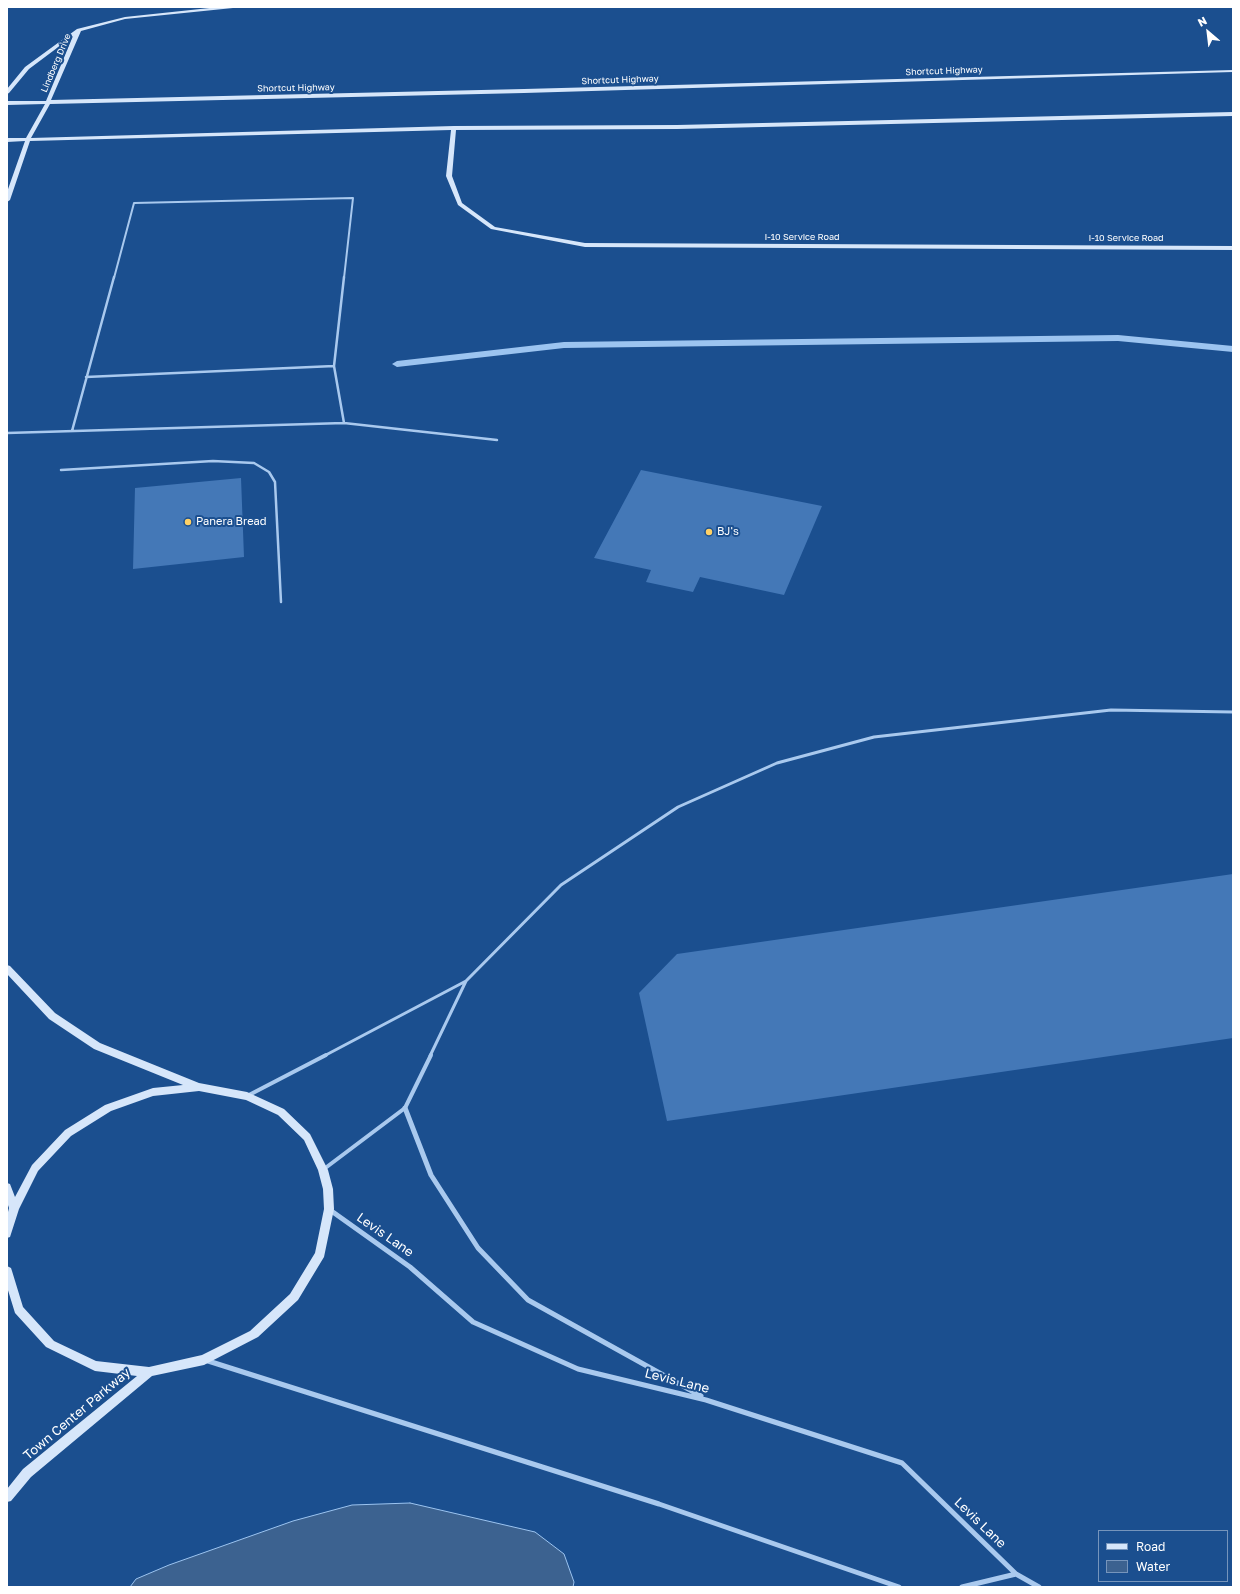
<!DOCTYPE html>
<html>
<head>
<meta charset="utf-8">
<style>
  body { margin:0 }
  #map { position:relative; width:1240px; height:1594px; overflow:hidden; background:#1b4f8f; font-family:"Golos Text",sans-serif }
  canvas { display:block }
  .frame { position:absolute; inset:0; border:8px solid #fff; pointer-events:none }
  .legend { position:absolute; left:1098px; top:1530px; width:130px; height:52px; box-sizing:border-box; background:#1b4f8f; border:1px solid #7695bc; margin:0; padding:5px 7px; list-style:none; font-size:12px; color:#fff }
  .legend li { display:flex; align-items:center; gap:8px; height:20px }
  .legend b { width:20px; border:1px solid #7695bc }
  .north { position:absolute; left:1188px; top:12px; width:40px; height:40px; -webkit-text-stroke:3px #1b4f8f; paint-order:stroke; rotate:332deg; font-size:11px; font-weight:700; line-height:16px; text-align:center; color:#fff }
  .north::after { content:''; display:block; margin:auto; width:14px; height:18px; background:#fff; clip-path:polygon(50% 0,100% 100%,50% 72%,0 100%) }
</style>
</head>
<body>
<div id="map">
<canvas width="1240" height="1594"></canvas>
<div class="frame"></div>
<ul class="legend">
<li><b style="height:5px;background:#d6e6fa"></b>Road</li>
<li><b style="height:11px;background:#3c6290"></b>Water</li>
</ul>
<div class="north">N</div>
</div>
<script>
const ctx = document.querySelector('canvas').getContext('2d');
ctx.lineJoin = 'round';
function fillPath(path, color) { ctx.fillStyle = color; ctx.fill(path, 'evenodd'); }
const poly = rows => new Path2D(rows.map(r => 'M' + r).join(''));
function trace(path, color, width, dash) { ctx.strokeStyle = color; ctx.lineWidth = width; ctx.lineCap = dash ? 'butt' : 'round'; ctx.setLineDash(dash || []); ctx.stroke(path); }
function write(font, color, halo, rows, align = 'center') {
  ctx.font = font + ' "Golos Text",sans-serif'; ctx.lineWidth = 4; ctx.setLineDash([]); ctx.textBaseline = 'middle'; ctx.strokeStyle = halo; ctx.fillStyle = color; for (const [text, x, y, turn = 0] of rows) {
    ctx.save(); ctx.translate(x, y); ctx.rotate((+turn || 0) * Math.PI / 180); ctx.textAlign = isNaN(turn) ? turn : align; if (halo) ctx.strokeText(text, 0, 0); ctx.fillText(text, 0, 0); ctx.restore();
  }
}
const water = poly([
  [410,1503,535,1532,564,1554,574,1582,573,1587,130,1587,136,1579,169,1565,293,1521,352,1505,410,1503]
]);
const stream = poly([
  [1118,335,1233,346,1233,352,1118,341,564,348,397,367,392,364,397,361,564,342,1118,335]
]);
const building = poly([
  [641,470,822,506,784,595,700,577,693,592,646,582,651,570,594,558],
  [241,478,244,557,133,569,135,488],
  [1233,874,1233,1038,667,1121,639,993,677,954]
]);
const laneFar3 = poly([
  [114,278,134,203,353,198,344,278]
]);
const laneFar2 = poly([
  [86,377,334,366],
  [344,423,334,366,344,277],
  [72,431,114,277],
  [7,433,344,423,497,440],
  [61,470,213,461,254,463,269,472,275,482,281,602]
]);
const laneFar1 = poly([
  [324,1056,466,981,561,885,678,807,777,763,874,737,1111,710,1233,712],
  [430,1056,466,981]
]);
const lane = poly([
  [249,1095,326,1055],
  [324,1169,405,1108,431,1055]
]);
const street = poly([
  [405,1108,431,1175,478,1248,528,1300,701,1396],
  [330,1210,410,1267,473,1322,578,1369,706,1400,902,1463,1016,1574,1039,1587],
  [205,1360,659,1504,899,1587],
  [962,1587,1016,1574]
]);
const secondary = poly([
  [219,7,235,7,233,8,125,19,81,31,51,100,524,89,1233,70,1233,72,524,93,50,104,31,138,454,126,677,125,1233,112,1233,116,677,129,456,130,452,176,462,203,495,227,585,243,1233,246,1233,250,585,247,491,229,458,205,446,176,451,130,30,141,10,200,7,202,7,192,25,141,7,142,7,138,26,138,45,104,7,105,7,101,46,101,73,36,29,69,9,93,7,94,7,89,25,67,77,29,125,17,219,7],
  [7,965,10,966,55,1013,100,1043,199,1083,247,1092,284,1109,310,1134,328,1170,333,1189,334,1209,324,1257,298,1300,258,1337,204,1365,152,1376,31,1477,11,1501,7,1502,7,1489,23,1469,137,1376,95,1371,46,1347,15,1313,7,1287,7,1266,11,1268,12,1271,23,1307,54,1341,96,1361,149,1367,202,1355,250,1331,290,1294,315,1253,324,1209,323,1189,318,1170,304,1140,278,1115,246,1100,199,1091,153,1096,111,1111,71,1136,38,1171,19,1209,10,1237,7,1238,7,1216,9,1208,7,1202,7,1183,10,1184,15,1197,32,1165,65,1130,105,1105,153,1088,183,1085,94,1049,49,1019,7,974,7,965]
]);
const markers = [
  [188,522,4,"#ffd166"],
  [709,532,4,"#ffd166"]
];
const farStreetnames = [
  ["Lindberg Drive",56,63,-67],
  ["Shortcut Highway",944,71,-2],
  ["Shortcut Highway",620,80,-2],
  ["Shortcut Highway",296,88,-1],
  ["I-10 Service Road",802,237],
  ["I-10 Service Road",1126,238]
];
const poiNames = [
  ["Panera Bread",196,522],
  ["BJ's",717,532]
];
const nearStreetnames = [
  ["Levis Lane",385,1235,35],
  ["Levis Lane",677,1381,14],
  ["Town Center Parkway",77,1414,-40],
  ["Levis Lane",980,1523,44]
];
fillPath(water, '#3c6290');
trace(water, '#9cc4f0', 1);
fillPath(stream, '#9cc4f0');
fillPath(building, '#4478b7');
trace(laneFar3, '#a9c9ee', 2);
trace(laneFar2, '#a9c9ee', 2.5);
trace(laneFar1, '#a9c9ee', 3);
trace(lane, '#a9c9ee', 4);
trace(street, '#a9c9ee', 5);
fillPath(secondary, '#d6e6fa');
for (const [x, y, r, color] of markers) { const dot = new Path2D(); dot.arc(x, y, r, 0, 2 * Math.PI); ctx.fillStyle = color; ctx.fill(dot); trace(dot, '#1b4f8f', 1.5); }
write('9px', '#fff', '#1b4f8f', farStreetnames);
write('11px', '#fff', '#1b4f8f', poiNames, 'left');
write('13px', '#fff', '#1b4f8f', nearStreetnames);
</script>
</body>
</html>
